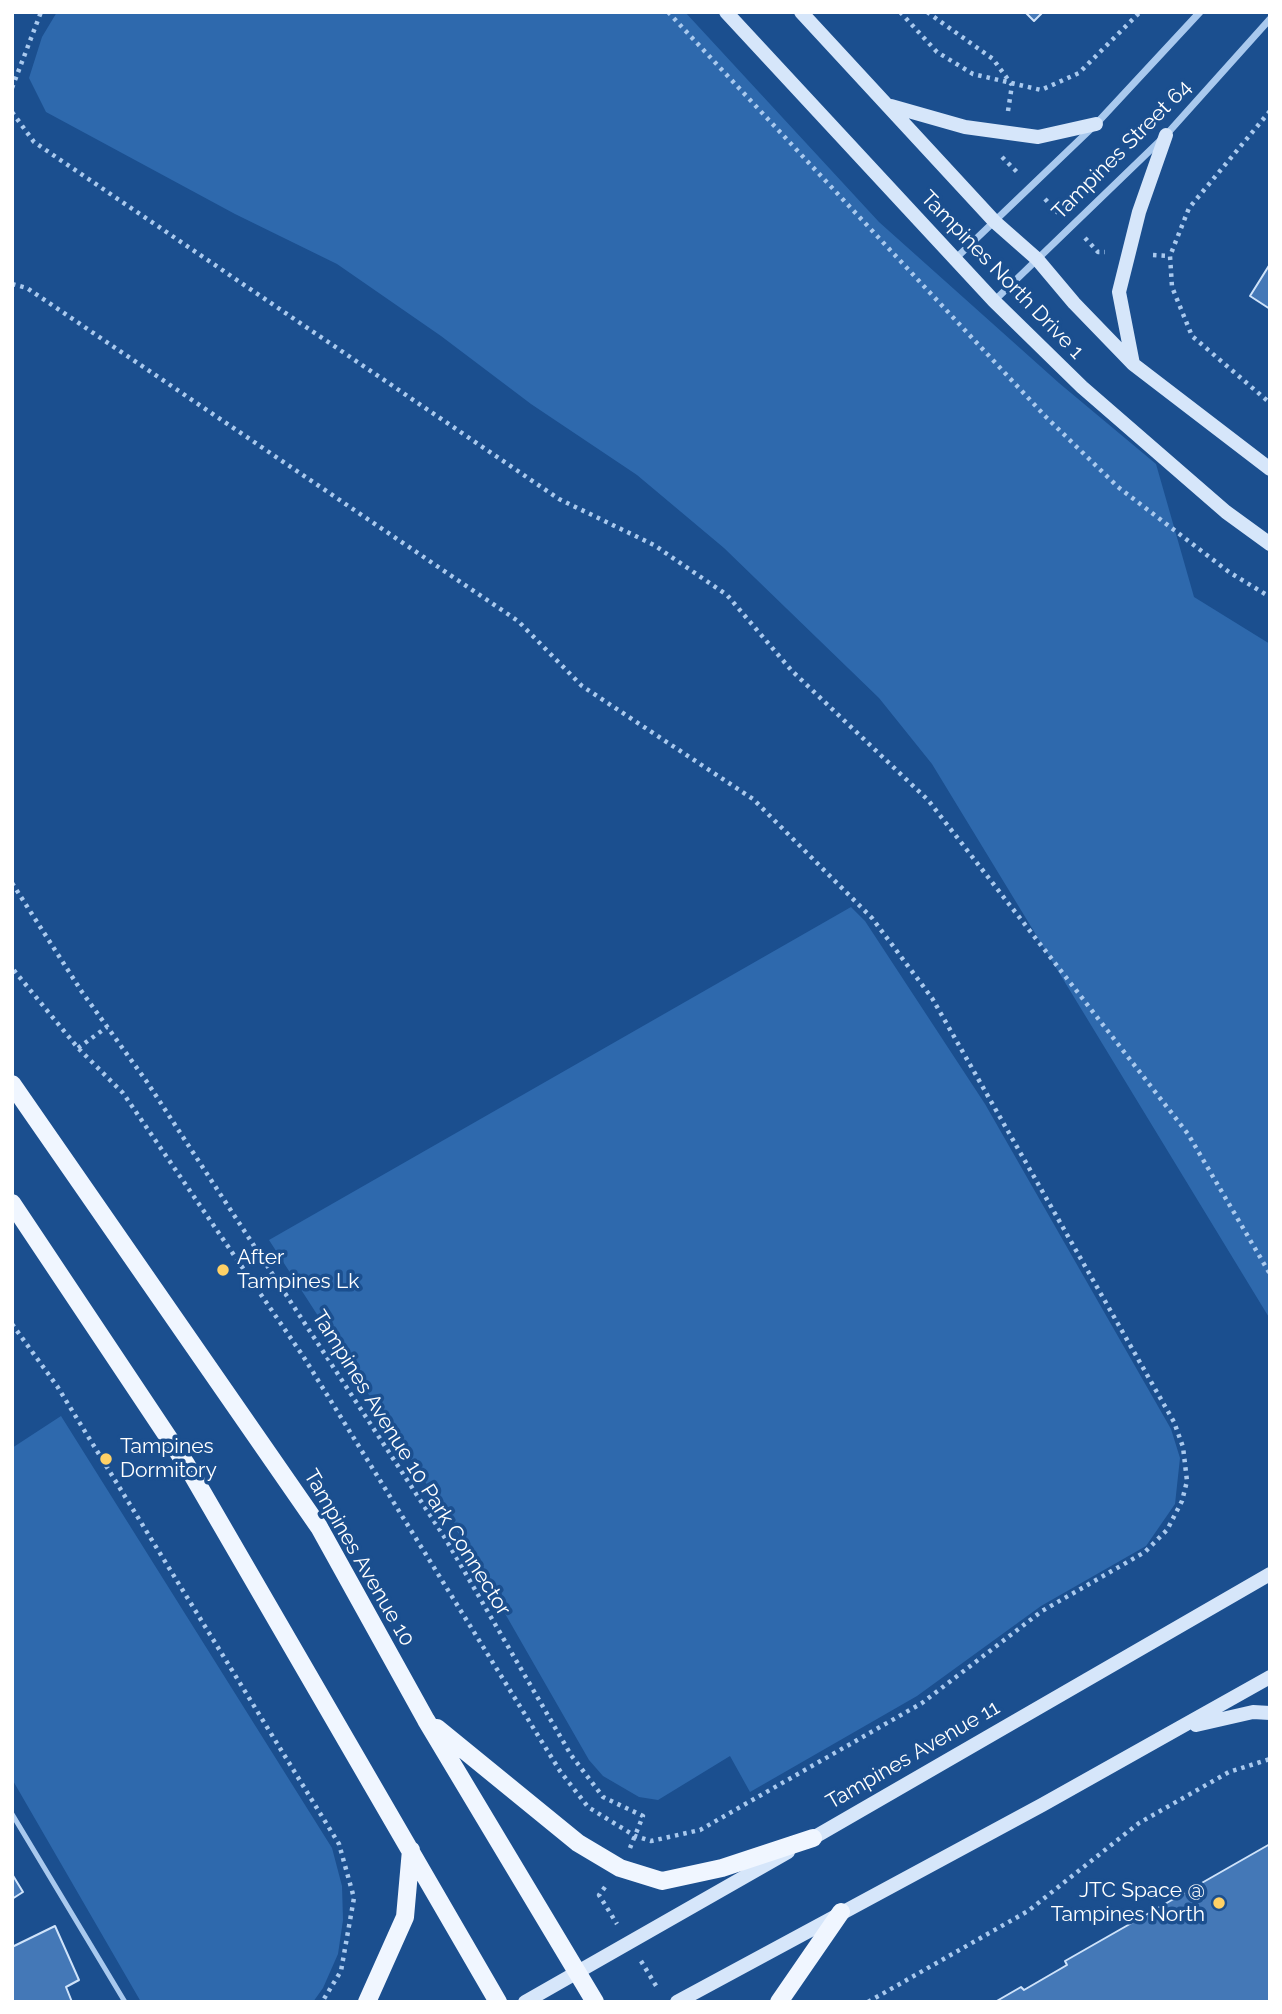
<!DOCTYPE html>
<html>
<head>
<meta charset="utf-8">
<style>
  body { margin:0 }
  #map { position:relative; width:1282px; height:2014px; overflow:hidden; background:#1b4f8f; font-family:Raleway,sans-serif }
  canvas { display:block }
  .frame { position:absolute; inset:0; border:14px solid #fff; pointer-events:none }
</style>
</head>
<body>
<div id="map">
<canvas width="1282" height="2014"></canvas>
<div class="frame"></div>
</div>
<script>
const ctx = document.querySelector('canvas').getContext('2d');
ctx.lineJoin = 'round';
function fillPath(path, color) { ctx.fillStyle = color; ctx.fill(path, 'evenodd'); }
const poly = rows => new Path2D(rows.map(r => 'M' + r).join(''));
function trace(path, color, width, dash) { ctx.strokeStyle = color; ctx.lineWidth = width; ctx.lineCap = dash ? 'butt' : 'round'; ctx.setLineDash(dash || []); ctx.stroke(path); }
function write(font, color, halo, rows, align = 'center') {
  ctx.font = font + ' Raleway,sans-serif'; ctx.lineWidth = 7; ctx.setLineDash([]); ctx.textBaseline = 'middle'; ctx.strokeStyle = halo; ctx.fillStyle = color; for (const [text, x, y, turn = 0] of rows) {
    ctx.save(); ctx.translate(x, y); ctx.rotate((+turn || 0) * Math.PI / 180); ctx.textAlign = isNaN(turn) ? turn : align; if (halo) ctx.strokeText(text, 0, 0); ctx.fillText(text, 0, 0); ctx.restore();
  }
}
const green = poly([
  [57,12,685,12,879,222,1059,383,1156,464,1194,597,1270,644,1270,1319,932,764,879,698,724,548,637,475,531,404,441,336,337,264,235,214,46,112,29,78,42,37],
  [851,907,865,921,985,1104,1171,1429,1180,1458,1175,1504,1146,1546,1041,1606,917,1696,750,1792,730,1756,658,1800,639,1797,603,1776,589,1760,464,1542,269,1240],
  [61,1416,332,1848,342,1886,343,1920,338,1954,323,1988,313,2002,141,2002,12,1779,12,1448]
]);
const building = poly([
  [1025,12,1043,12,1034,21,1025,12],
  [1270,264,1270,309,1250,296,1270,264],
  [1270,1844,1270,2002,995,2002,1021,1987,1024,1990,1067,1965,1065,1961,1270,1844],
  [12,1874,23,1892,12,1899,12,1874],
  [55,1926,79,1980,66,1987,72,2002,12,2002,12,1947,55,1926]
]);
const path = poly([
  [668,12,1046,417,1118,487,1229,572,1270,597],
  [900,12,937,52,973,74,1041,90,1079,73,1140,12],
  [927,12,993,59,1012,85,1008,111],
  [12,88,41,12],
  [1270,111,1189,208,1170,256,1172,287,1192,336,1270,403],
  [12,112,34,142,559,499,654,545,727,595,792,671,928,800,1188,1134,1270,1274],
  [1002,157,1018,173],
  [1045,199,1058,213],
  [1085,238,1098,252,1105,252],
  [1153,255,1170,256],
  [12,284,27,288,518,621,582,686,753,799,872,918,932,998,1174,1422,1183,1447,1187,1481,1182,1501,1167,1530,1145,1552,1042,1611,922,1703,700,1830,651,1841,635,1836,588,1807,560,1771,303,1356,123,1093,78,1048,12,968],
  [12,883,82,992,147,1082,445,1538,571,1755,603,1797,643,1816,630,1848],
  [78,1048,107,1027],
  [12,1324,57,1386,339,1844,354,1898,341,1971,322,2002],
  [605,1887,599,1895,617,1924],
  [641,1961,658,1989],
  [868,2002,1028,1911,1139,1823,1229,1772,1270,1759]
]);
const lane = poly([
  [12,1814,125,2002]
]);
const street = poly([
  [954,260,1096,124,1200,12],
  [994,301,1166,135,1270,19]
]);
const secondary = poly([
  [726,12,994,301,1082,387,1226,512,1270,544],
  [801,12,995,222,1037,259,1074,303,1133,364,1270,469],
  [891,106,965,127,1038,137,1096,124],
  [1133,364,1119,292,1139,212,1166,135],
  [1196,1725,1253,1712,1270,1713],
  [806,1842,1270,1574],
  [525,2002,788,1852],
  [677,2002,1042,1805,1270,1677]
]);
const primary = poly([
  [12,1084,319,1527,426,1720,595,2002],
  [12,1203,186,1464,498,2002],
  [437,1728,578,1843,620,1868,662,1881,722,1868,813,1838],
  [367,2002,405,1917,411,1850],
  [779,2002,841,1912]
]);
const markers = [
  [223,1270,7,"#ffd166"],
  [106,1459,7,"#ffd166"],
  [1219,1903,7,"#ffd166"]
];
const streetNames = [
  ["Tampines Street 64",1122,150,-45],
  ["Tampines North Drive 1",1002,275,46],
  ["Tampines Avenue 10 Park Connector",411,1463,58],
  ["Tampines Avenue 10",359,1558,60],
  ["Tampines Avenue 11",913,1755,-30]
];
const poiNames = [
  ["After",237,1258],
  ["Tampines Lk",237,1282],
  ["Tampines",120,1447],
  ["Dormitory",120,1471],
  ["JTC Space @",1205,1891,"right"],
  ["Tampines North",1205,1915,"right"]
];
fillPath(green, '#2e69ad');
fillPath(building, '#4478b7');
trace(building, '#cfe3fa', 2);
trace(path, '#a9c9ee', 4.5, [3.5, 5]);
trace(lane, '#a9c9ee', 5);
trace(street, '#a9c9ee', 7);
trace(secondary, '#d6e6fa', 14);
trace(primary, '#f0f6ff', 18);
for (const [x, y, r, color] of markers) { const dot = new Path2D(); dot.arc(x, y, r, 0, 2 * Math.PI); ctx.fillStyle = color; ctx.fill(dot); trace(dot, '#1b4f8f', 2.5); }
write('21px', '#fff', '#1b4f8f', streetNames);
write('21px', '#fff', '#1b4f8f', poiNames, 'left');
</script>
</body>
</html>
